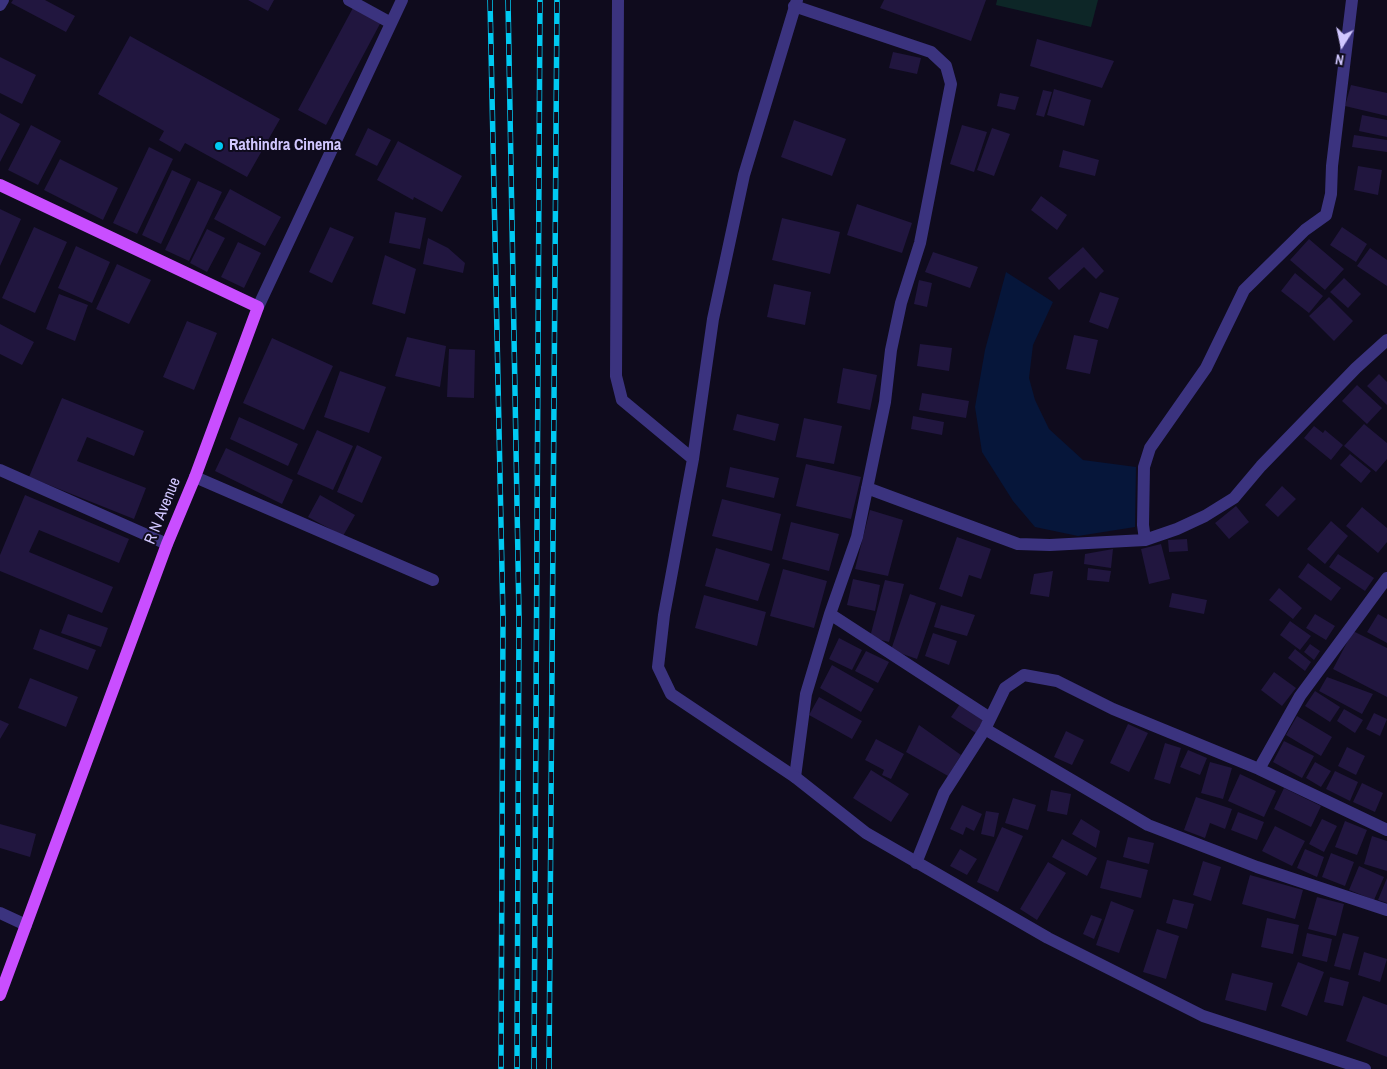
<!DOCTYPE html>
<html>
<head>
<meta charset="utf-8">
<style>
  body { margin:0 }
  #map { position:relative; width:1387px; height:1069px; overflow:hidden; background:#0f0b1d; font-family:"Archivo Narrow",sans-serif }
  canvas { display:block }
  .north { position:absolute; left:1317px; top:20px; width:50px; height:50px; -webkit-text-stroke:4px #0f0b1d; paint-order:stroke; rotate:190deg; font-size:14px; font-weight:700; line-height:20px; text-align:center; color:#d1c7ff }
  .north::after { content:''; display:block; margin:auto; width:18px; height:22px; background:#d1c7ff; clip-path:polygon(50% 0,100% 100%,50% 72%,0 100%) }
</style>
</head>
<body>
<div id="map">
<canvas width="1387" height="1069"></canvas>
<div class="north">N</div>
</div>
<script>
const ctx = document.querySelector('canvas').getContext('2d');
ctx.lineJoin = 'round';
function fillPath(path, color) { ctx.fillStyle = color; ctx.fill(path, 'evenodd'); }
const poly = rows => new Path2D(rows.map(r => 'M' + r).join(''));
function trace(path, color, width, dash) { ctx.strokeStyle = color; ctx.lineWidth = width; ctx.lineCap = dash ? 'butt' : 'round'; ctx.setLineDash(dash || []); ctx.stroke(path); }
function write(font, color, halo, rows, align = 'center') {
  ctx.font = font + ' "Archivo Narrow",sans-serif'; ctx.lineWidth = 4; ctx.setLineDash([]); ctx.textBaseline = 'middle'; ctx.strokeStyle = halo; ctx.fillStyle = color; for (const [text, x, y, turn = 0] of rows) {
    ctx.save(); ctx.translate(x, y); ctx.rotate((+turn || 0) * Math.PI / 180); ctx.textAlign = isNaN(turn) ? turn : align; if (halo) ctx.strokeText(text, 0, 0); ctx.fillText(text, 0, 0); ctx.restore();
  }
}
const green = poly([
  [997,0,1098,0,1091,27,996,5]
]);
const water = poly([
  [1006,272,1053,302,1033,345,1029,378,1035,400,1049,429,1083,460,1136,467,1135,527,1078,536,1035,527,1013,501,982,452,975,407,985,350]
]);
const building = poly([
  [13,0,45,0,75,16,66,32,11,3],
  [248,0,274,0,268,11],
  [884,0,986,0,971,41,880,8],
  [354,6,382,20,326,125,298,110],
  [130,36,280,119,247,177,185,143,180,152,159,140,164,131,98,94],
  [1037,39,1114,61,1102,88,1030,66],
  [893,52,921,58,917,74,889,68],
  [0,57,36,75,22,104,0,93],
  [1351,85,1387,93,1387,116,1345,106],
  [1054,89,1091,100,1084,126,1047,115],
  [1043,90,1052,92,1044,117,1036,115],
  [1000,93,1019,97,1015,110,997,106],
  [0,113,20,124,0,162],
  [1362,115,1387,120,1387,137,1359,131],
  [794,120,846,139,832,176,781,157],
  [31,125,61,141,38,185,8,170],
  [962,125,987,132,974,172,950,164],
  [368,128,391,140,377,166,355,155],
  [992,128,1010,134,994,176,977,170],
  [1354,135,1387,140,1387,152,1352,147],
  [398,141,462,176,442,212,414,197,413,200,377,180],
  [149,147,173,159,137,234,113,223],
  [1063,150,1099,160,1095,176,1059,167],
  [60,159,118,188,103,220,44,190],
  [1358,166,1382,170,1378,195,1354,190],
  [172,170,191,179,161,244,142,235],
  [198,181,222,192,189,261,165,250],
  [230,189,281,217,265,246,214,219],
  [1041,196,1067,215,1057,230,1031,210],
  [857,204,912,223,902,253,847,235],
  [0,209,21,219,0,266],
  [395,212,426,218,420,249,389,243],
  [782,218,840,232,830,274,772,260],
  [34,227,67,242,35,313,2,298],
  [330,227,354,237,332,283,309,272],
  [1342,227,1367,244,1356,262,1330,245],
  [207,229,225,238,207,272,190,263],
  [428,238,448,248,465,263,463,273,423,264],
  [1309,239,1344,269,1325,290,1290,260],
  [238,242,261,253,244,288,221,277],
  [76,246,110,262,92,303,58,288],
  [1083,247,1104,271,1096,279,1084,267,1059,290,1048,278],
  [1370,248,1387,260,1387,286,1357,266],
  [933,252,978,267,970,288,925,272],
  [385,255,416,269,405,314,372,304],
  [117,264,151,280,129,324,96,309],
  [1295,273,1323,296,1309,313,1281,291],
  [1344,278,1361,294,1348,308,1330,292],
  [919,280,932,283,927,307,914,304],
  [774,284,811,292,805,325,767,317],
  [1100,292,1119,298,1108,329,1089,322],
  [59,294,88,305,75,341,46,329],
  [1329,297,1353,321,1334,341,1309,316],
  [187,321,217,333,194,390,163,377],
  [0,324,34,342,22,365,0,354],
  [1074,335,1098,340,1090,374,1066,369],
  [407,337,446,346,440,387,395,376],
  [272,338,333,366,304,430,243,403],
  [920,344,952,348,949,371,917,366],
  [449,349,475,350,474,398,447,397],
  [843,368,877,375,870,410,837,403],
  [340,371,386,387,369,433,324,417],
  [1379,374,1387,382,1387,405,1367,386],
  [1357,385,1382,408,1367,424,1342,401],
  [922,393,969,401,966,418,919,410],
  [62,398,144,431,134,456,87,437,77,461,146,488,134,519,29,477],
  [737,414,779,424,775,441,733,430],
  [913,416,944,422,942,435,911,429],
  [239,417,298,444,288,466,230,439],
  [804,418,842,426,834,464,796,457],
  [1364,424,1387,443,1387,459,1376,472,1344,446],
  [1314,426,1323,433,1325,430,1343,445,1331,460,1304,438],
  [317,430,353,446,333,490,297,474],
  [357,445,382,457,362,503,337,492],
  [226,448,293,480,282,504,215,471],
  [1350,454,1371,471,1361,483,1340,465],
  [806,464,861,477,851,519,796,506],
  [730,467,779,478,774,498,726,487],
  [1282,486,1296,499,1278,517,1265,505],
  [25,495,129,539,119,563,39,530,29,552,113,587,102,613,0,571,0,555],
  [320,495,355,515,343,536,308,517],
  [722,499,781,514,772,551,712,536],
  [1236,506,1249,522,1229,539,1215,523],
  [1362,507,1387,528,1387,542,1378,553,1346,526],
  [870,510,903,520,888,576,855,569],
  [1331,521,1348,536,1325,564,1307,549],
  [791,522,839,534,829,571,782,559],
  [957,537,991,549,981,579,969,575,962,597,939,589],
  [1187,539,1188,551,1169,552,1168,540],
  [1161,544,1170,579,1149,584,1141,549],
  [716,548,770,564,758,601,705,586],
  [1113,549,1111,568,1084,564,1085,554],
  [1338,554,1374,578,1365,591,1329,567],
  [1308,563,1341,588,1331,601,1298,577],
  [1088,568,1111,571,1109,582,1087,580],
  [783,569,827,581,814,628,770,616],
  [1053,571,1049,597,1030,594,1034,574],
  [853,579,880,585,875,611,847,605],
  [885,580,904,584,889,642,870,637],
  [1279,588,1302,608,1293,619,1269,600],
  [1172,593,1207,600,1204,614,1169,607],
  [910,594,936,603,917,659,891,650],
  [704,595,766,612,757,646,695,628],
  [941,605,975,615,967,636,934,627],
  [68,614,108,628,101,647,61,633],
  [1315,614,1335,626,1326,640,1306,628],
  [1378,614,1387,619,1387,643,1367,632],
  [1290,621,1311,636,1300,650,1280,635],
  [40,629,96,650,88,670,33,649],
  [1353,631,1387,648,1387,697,1333,669],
  [933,633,957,641,949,665,925,656],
  [839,638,862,650,852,670,829,659],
  [1310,644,1320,651,1314,660,1304,652],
  [1295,649,1311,662,1305,671,1288,658],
  [866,651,889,662,878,683,855,671],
  [832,665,874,689,861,712,820,688],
  [1274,672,1296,688,1282,706,1261,690],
  [1327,677,1373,694,1362,714,1319,691],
  [30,678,78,697,66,727,18,708],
  [1315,691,1340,707,1330,722,1305,706],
  [819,697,862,721,852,739,809,715],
  [960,704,984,720,976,733,951,717],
  [1344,709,1363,720,1355,733,1337,721],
  [1374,713,1387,719,1380,736,1366,729],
  [1297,716,1332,737,1321,756,1286,735],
  [0,720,9,724,0,739],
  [1128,724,1148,733,1129,772,1110,763],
  [919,725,961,755,948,776,906,752],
  [1066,731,1084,740,1072,765,1054,757],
  [876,739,904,754,891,779,882,775,884,770,865,760],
  [1284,741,1314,756,1302,778,1273,762],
  [1165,743,1181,748,1170,784,1154,779],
  [1347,747,1365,756,1356,775,1338,766],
  [1188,750,1207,758,1200,775,1180,767],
  [1210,762,1232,768,1223,799,1201,793],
  [1315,762,1331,771,1321,787,1306,778],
  [871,770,909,794,891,822,853,798],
  [1335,771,1358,782,1350,801,1326,789],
  [1240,774,1276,791,1264,817,1228,801],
  [1362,783,1383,793,1375,812,1353,802],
  [1284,788,1321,806,1311,827,1274,809],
  [1051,790,1071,794,1067,815,1047,811],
  [1196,797,1232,809,1225,829,1210,823,1205,838,1184,830],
  [1013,798,1036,805,1028,830,1005,823],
  [962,805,982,814,974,831,966,827,963,835,950,829],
  [986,811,999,813,994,837,981,834],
  [1238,812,1264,822,1257,840,1231,830],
  [1081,819,1100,831,1096,848,1072,834],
  [1322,819,1337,826,1324,852,1309,844],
  [1345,821,1367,830,1357,855,1335,847],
  [0,824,36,834,30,857,0,848],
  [1275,826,1305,841,1292,866,1262,851],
  [1002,827,1023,836,998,892,977,882],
  [1372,836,1387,841,1387,871,1364,864],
  [1128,837,1154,843,1149,864,1123,857],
  [1062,839,1097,858,1087,876,1052,857],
  [960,849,977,859,967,875,950,866],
  [1305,849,1324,857,1317,877,1297,868],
  [1331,853,1354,862,1345,886,1322,877],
  [1107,860,1148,870,1141,898,1100,888],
  [1203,861,1221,867,1211,901,1193,895],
  [1048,862,1066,873,1037,920,1020,909],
  [1359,866,1384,877,1374,900,1349,890],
  [1250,875,1303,890,1295,919,1242,904],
  [1387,878,1387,903,1378,900],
  [1317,897,1344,904,1336,936,1308,929],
  [1173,899,1194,904,1187,929,1166,923],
  [1111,901,1134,910,1119,953,1096,945],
  [1091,915,1102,919,1094,939,1083,934],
  [1267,918,1299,925,1293,954,1261,947],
  [1157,929,1179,936,1166,979,1143,972],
  [1307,933,1332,939,1327,962,1302,956],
  [1343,933,1359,937,1350,970,1334,966],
  [1364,952,1387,959,1380,982,1358,975],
  [1298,962,1324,972,1307,1016,1281,1006],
  [1232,973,1273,983,1266,1011,1225,1000],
  [1330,977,1349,982,1343,1006,1324,1002],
  [1363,996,1387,1005,1387,1057,1346,1041]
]);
const minor = poly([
  [349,0,391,23],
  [0,5,3,0],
  [794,6,931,52,946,66,951,84,920,243,901,303,891,350,885,402,857,537,830,614,806,694,795,777],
  [258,307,402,0],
  [0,470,167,544],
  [195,477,433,580],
  [867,488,1018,544,1050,545,1145,540,1177,529,1205,516,1234,498,1261,466,1356,368,1387,340],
  [1145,540,1143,525,1144,467,1150,448,1206,368,1244,290,1305,230,1326,215,1331,194,1332,166,1352,0],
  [830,614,990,718],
  [985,729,1148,825,1257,867,1387,910],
  [1259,769,1387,830],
  [916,863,944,793,985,729,1005,688,1024,675,1057,681,1113,709,1259,769,1300,696,1387,578],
  [0,913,26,925]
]);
const tertiary = poly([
  [618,0,616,376,622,400,693,459],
  [797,0,744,175,713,319,693,459,664,615,658,667,671,694,795,777,866,833,1048,938,1203,1016,1365,1069]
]);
const primary = poly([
  [0,185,258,307,195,477,167,544,0,995]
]);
const rail = poly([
  [490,0,503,619,501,1069],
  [508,0,519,616,517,1069],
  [534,1069,540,0],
  [549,1069,557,0]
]);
const markers = [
  [219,146,5,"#00c9f2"]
];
const poiNames = [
  ["Rathindra Cinema",229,146]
];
const streetNames = [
  ["R N Avenue",163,511,-68]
];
fillPath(green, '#0d2627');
fillPath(water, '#06163a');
fillPath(building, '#21163f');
trace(minor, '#3b337f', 12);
trace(tertiary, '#3b337f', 12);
trace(primary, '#c94eff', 12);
trace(rail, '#00c9f2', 5.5);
trace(rail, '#0f0b1d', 4, [11]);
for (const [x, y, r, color] of markers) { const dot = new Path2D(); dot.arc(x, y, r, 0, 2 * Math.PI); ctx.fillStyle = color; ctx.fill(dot); trace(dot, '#0f0b1d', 2); }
write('bold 16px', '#d1c7ff', '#0f0b1d', poiNames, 'left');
write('16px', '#d1c7ff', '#0f0b1d', streetNames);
</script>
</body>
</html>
